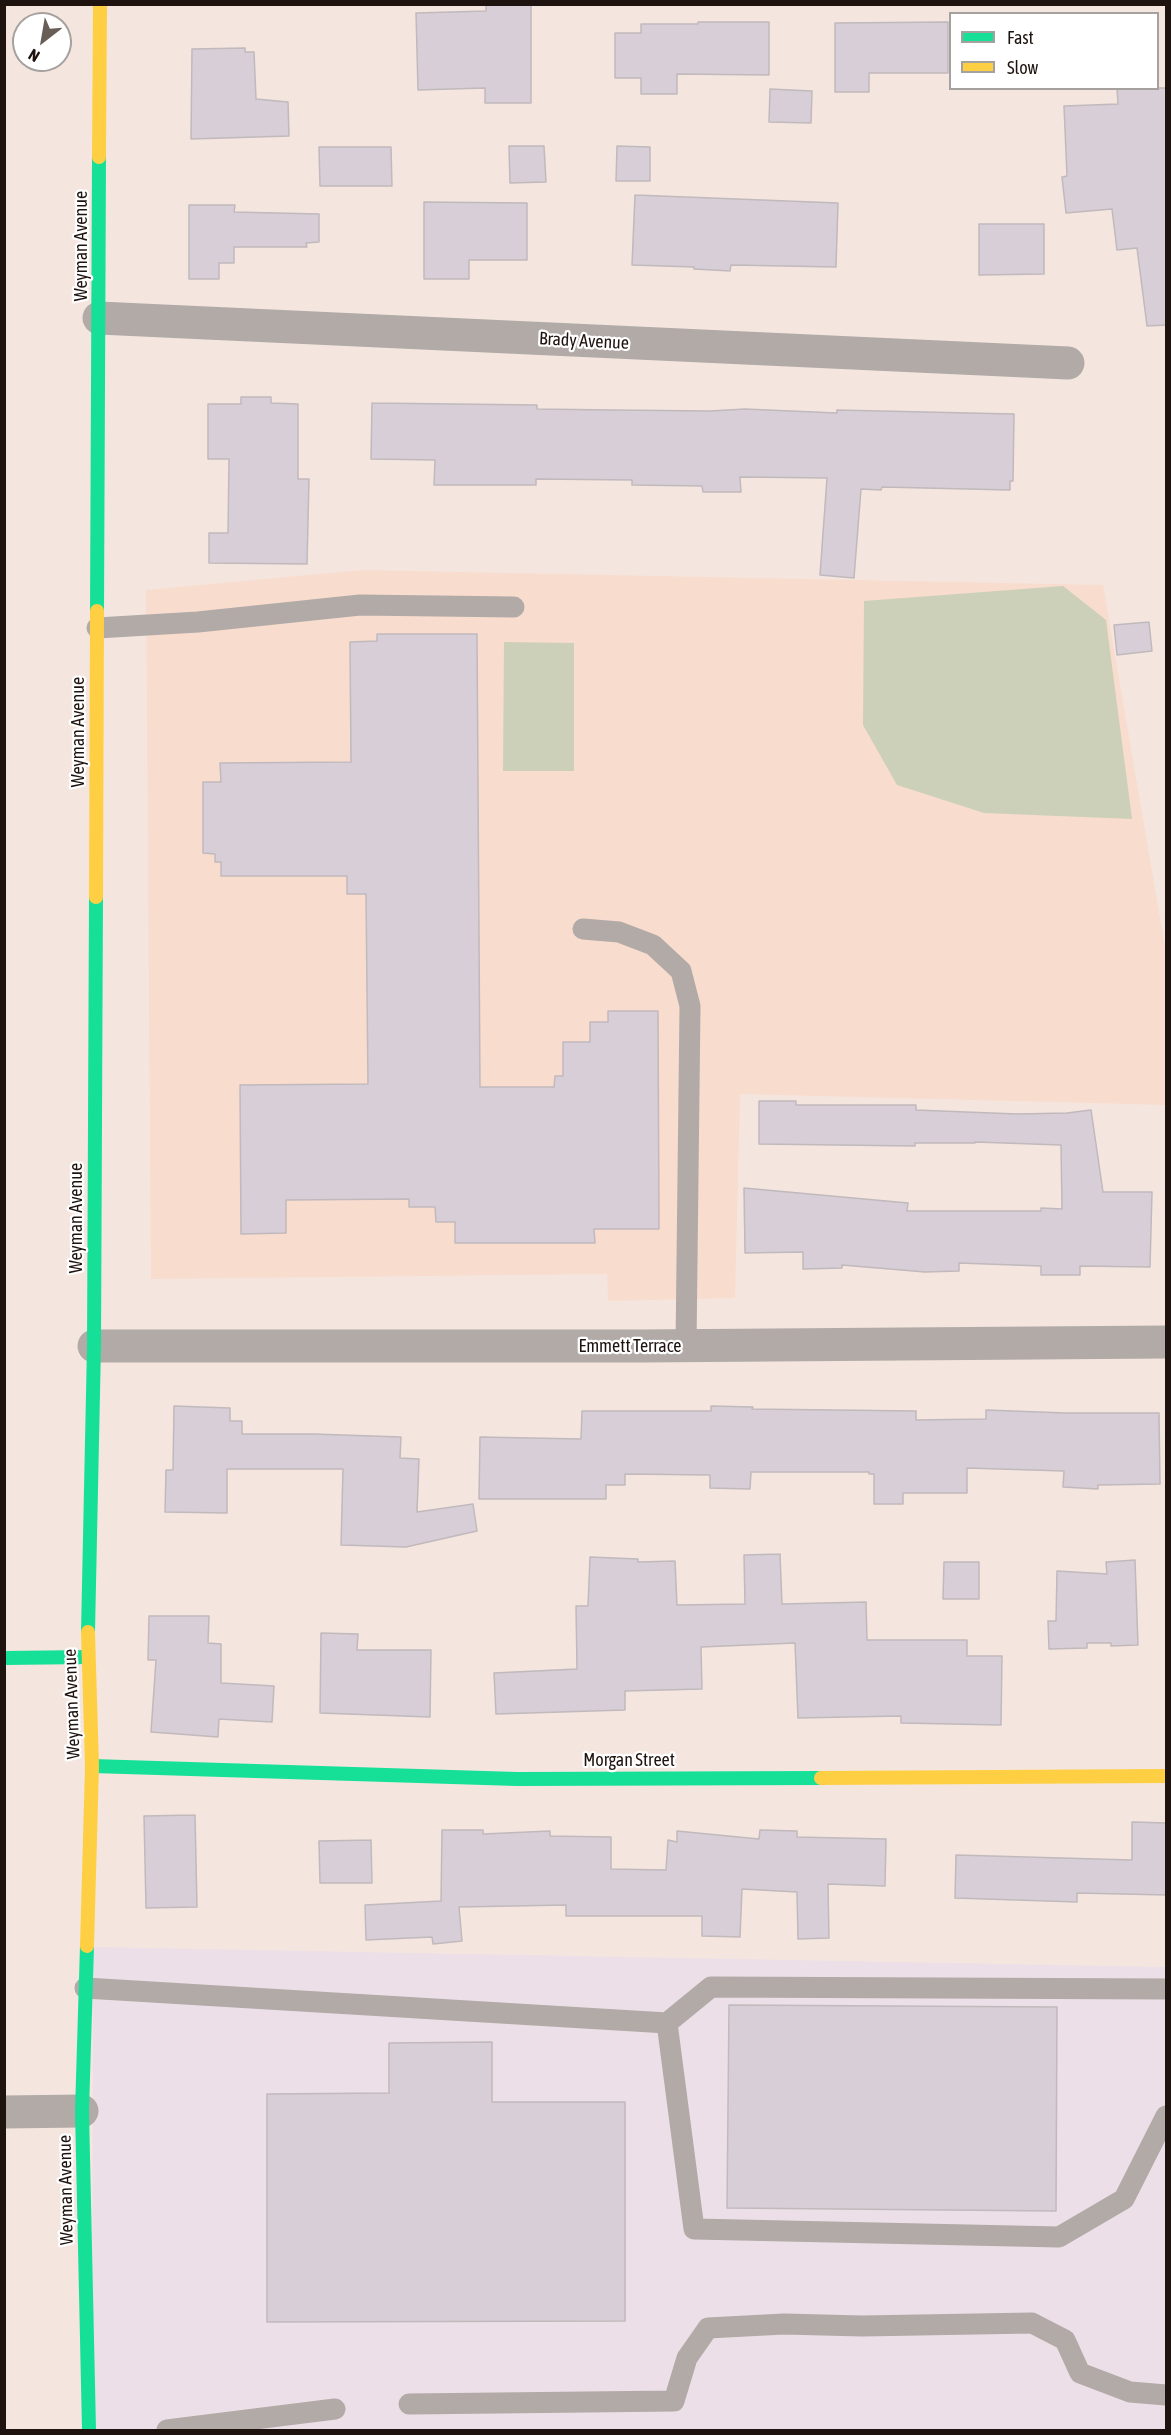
<!DOCTYPE html>
<html>
<head>
<meta charset="utf-8">
<style>
  body { margin:0 }
  #map { position:relative; width:1171px; height:2435px; overflow:hidden; background:#f4e6df; font-family:"Asap Condensed",sans-serif }
  canvas { display:block }
  .frame { position:absolute; inset:0; border:6px solid #1e130e; pointer-events:none }
  .legend { position:absolute; left:949px; top:12px; width:210px; height:78px; box-sizing:border-box; background:#fff; border:2px solid #a5a19f; margin:0; padding:8px 10px; list-style:none; font-size:18px; color:#1e130e }
  .legend li { display:flex; align-items:center; gap:12px; height:30px }
  .legend b { width:30px; border:2px solid #a5a19f }
  .north { position:absolute; left:12px; top:12px; width:60px; height:60px; box-sizing:border-box; background:#fff; border:2px solid #a5a19f; border-radius:50%; rotate:211deg; font-size:16px; font-weight:700; line-height:24px; text-align:center; color:#1e130e }
  .north::after { content:''; display:block; margin:auto; width:21px; height:27px; background:#695d57; clip-path:polygon(50% 0,100% 100%,50% 72%,0 100%) }
</style>
</head>
<body>
<div id="map">
<canvas width="1171" height="2435"></canvas>
<div class="frame"></div>
<ul class="legend">
<li><b style="height:8px;background:#16e098"></b>Fast</li>
<li><b style="height:8px;background:#ffcf43"></b>Slow</li>
</ul>
<div class="north">N</div>
</div>
<script>
const ctx = document.querySelector('canvas').getContext('2d');
ctx.lineJoin = 'round';
function fillPath(path, color) { ctx.fillStyle = color; ctx.fill(path, 'evenodd'); }
const poly = rows => new Path2D(rows.map(r => 'M' + r).join(''));
function trace(path, color, width, dash) { ctx.strokeStyle = color; ctx.lineWidth = width; ctx.lineCap = dash ? 'butt' : 'round'; ctx.setLineDash(dash || []); ctx.stroke(path); }
function write(font, color, halo, rows, align = 'center') {
  ctx.font = font + ' "Asap Condensed",sans-serif'; ctx.lineWidth = 4.5; ctx.setLineDash([]); ctx.textBaseline = 'middle'; ctx.strokeStyle = halo; ctx.fillStyle = color; for (const [text, x, y, turn = 0] of rows) {
    ctx.save(); ctx.translate(x, y); ctx.rotate((+turn || 0) * Math.PI / 180); ctx.textAlign = isNaN(turn) ? turn : align; if (halo) ctx.strokeText(text, 0, 0); ctx.fillText(text, 0, 0); ctx.restore();
  }
}
const commercial = poly([
  [93,1947,1166,1967,1166,2430,92,2430]
]);
const built = poly([
  [362,570,1103,585,1166,953,1166,1105,740,1094,735,1298,608,1301,607,1274,151,1279,146,590]
]);
const green = poly([
  [1063,586,1106,620,1132,819,984,813,897,785,863,725,864,601],
  [504,642,574,643,574,771,503,771]
]);
const building = poly([
  [486,4,531,4,531,103,485,103,485,88,418,90,416,13,486,11,486,4],
  [698,22,769,22,769,75,677,74,677,94,641,94,641,78,615,78,615,33,641,33,641,24,698,24,698,22],
  [948,22,948,73,869,73,869,92,835,92,835,23,948,22],
  [245,48,245,52,254,52,256,99,288,102,289,136,191,139,192,49,245,48],
  [1117,88,1167,88,1167,325,1147,326,1137,248,1117,250,1112,209,1066,213,1062,177,1067,176,1064,106,1118,104,1117,88],
  [770,89,812,91,811,123,769,122,770,89],
  [509,146,544,146,546,182,510,183,509,146],
  [617,146,650,147,650,181,616,181,617,146],
  [319,147,391,147,392,186,320,186,319,147],
  [635,195,838,203,836,267,731,265,730,271,694,269,694,267,632,265,635,195],
  [424,202,527,203,527,260,469,260,469,279,424,279,424,202],
  [189,205,235,205,234,212,319,214,319,242,306,243,307,247,234,247,234,263,219,263,219,279,189,279,189,205],
  [979,224,1044,224,1044,274,979,275,979,224],
  [241,397,271,397,271,403,298,404,298,479,309,479,307,564,209,563,209,533,228,533,229,459,208,459,208,404,241,404,241,397],
  [372,403,537,405,537,409,613,410,710,411,745,409,837,413,837,410,1014,414,1013,481,1010,481,1010,490,882,487,881,490,861,489,854,578,820,575,827,478,740,477,741,492,703,492,702,486,632,485,632,480,536,479,536,485,434,485,435,460,371,459,372,403],
  [1149,622,1152,651,1117,655,1114,625,1149,622],
  [377,634,477,634,480,1087,554,1087,555,1076,563,1076,563,1042,590,1042,590,1022,608,1022,608,1011,658,1011,659,1229,594,1229,595,1243,455,1243,455,1222,436,1222,435,1207,409,1207,409,1199,286,1200,286,1233,241,1234,240,1085,368,1084,366,894,347,894,347,876,221,876,221,862,215,862,215,854,203,853,203,782,221,782,220,763,351,762,350,642,377,641,377,634],
  [759,1101,796,1101,796,1105,916,1105,916,1110,1017,1114,1067,1113,1091,1110,1103,1192,1152,1192,1150,1267,1080,1266,1080,1275,1041,1275,1041,1266,959,1263,959,1271,925,1272,842,1265,842,1268,803,1269,803,1252,745,1253,744,1188,908,1203,907,1211,1041,1211,1041,1208,1062,1209,1061,1145,975,1142,975,1143,915,1143,915,1146,759,1144,759,1101],
  [174,1406,230,1408,230,1421,242,1421,242,1434,314,1434,401,1437,400,1458,419,1459,417,1512,473,1504,477,1531,406,1547,341,1545,343,1469,227,1469,227,1513,165,1512,166,1470,173,1470,174,1406],
  [711,1406,753,1407,752,1409,916,1411,916,1420,986,1419,986,1410,1066,1413,1159,1413,1160,1484,1098,1485,1098,1489,1063,1487,1064,1471,967,1468,967,1493,903,1493,903,1504,874,1504,874,1474,869,1474,869,1472,751,1472,750,1489,710,1488,710,1475,625,1474,625,1485,606,1485,606,1499,479,1499,480,1437,581,1439,582,1411,711,1411,711,1406],
  [780,1554,782,1604,866,1602,867,1640,967,1640,967,1656,1002,1656,1001,1725,901,1723,901,1716,798,1718,795,1643,701,1647,702,1689,625,1691,625,1710,496,1714,494,1673,577,1669,576,1606,588,1606,590,1557,638,1559,638,1562,675,1561,677,1605,745,1604,744,1555,780,1554],
  [1135,1560,1138,1645,1111,1646,1111,1643,1087,1643,1087,1648,1049,1649,1048,1621,1056,1621,1057,1571,1107,1574,1106,1562,1135,1560],
  [944,1562,979,1562,979,1599,943,1599,944,1562],
  [149,1616,209,1616,208,1643,221,1644,221,1683,274,1686,272,1722,219,1719,218,1737,151,1732,156,1660,148,1660,149,1616],
  [321,1633,358,1634,357,1650,431,1650,430,1717,320,1713,321,1633],
  [195,1815,197,1907,146,1908,144,1816,195,1815],
  [1132,1822,1167,1823,1167,1895,1077,1893,1077,1902,955,1898,956,1855,1132,1860,1132,1822],
  [442,1830,483,1830,483,1834,550,1831,550,1836,611,1837,611,1869,666,1870,668,1840,677,1842,677,1831,759,1839,760,1830,797,1831,797,1837,886,1839,885,1886,828,1884,829,1938,798,1939,797,1892,742,1889,740,1937,702,1936,702,1916,566,1916,566,1905,459,1907,462,1941,433,1944,432,1937,366,1940,365,1905,441,1901,442,1830],
  [371,1840,372,1883,320,1883,319,1841,371,1840],
  [729,2005,1057,2007,1056,2211,727,2208,729,2005],
  [492,2042,492,2102,625,2102,625,2321,267,2322,267,2094,389,2093,389,2043,492,2042]
]);
const lane = poly([
  [97,628,198,622,360,605,514,607],
  [583,929,619,932,653,945,681,971,690,1006,686,1346],
  [85,1988,667,2023,711,1987,1166,1989],
  [667,2023,694,2229,1059,2237,1124,2199,1166,2116],
  [409,2404,674,2401,687,2358,708,2328,784,2324,862,2326,1032,2323,1065,2340,1080,2373,1130,2392,1166,2395],
  [167,2430,335,2409]
]);
const street = poly([
  [99,318,1068,363],
  [94,1346,641,1346,1166,1342],
  [4,2112,82,2111]
]);
const fast = poly([
  [97,611,99,157],
  [88,1632,94,1346,96,897],
  [4,1658,88,1657],
  [92,1766,517,1779,821,1778],
  [87,1946,82,2111,89,2430]
]);
const slow = poly([
  [99,157,100,4],
  [96,897,97,611],
  [821,1778,1166,1776],
  [87,1946,92,1766,88,1632]
]);
const streetNames = [
  ["Weyman Avenue",81,246,-90],
  ["Brady Avenue",584,341,3],
  ["Weyman Avenue",78,732,-90],
  ["Weyman Avenue",76,1218,-90],
  ["Emmett Terrace",630,1346],
  ["Weyman Avenue",72,1704,-92],
  ["Morgan Street",629,1760],
  ["Weyman Avenue",66,2190,-91]
];
fillPath(commercial, '#ecdfe7');
fillPath(built, '#f8dcce');
fillPath(green, '#ccd0b8');
fillPath(building, '#d7ced7');
trace(building, '#c1b9bc', 1.5);
trace(lane, '#b1aaa7', 21);
trace(street, '#b1aaa7', 33);
trace(fast, '#16e098', 14);
trace(slow, '#ffcf43', 14);
write('18px', '#1e130e', '#fff', streetNames);
</script>
</body>
</html>
